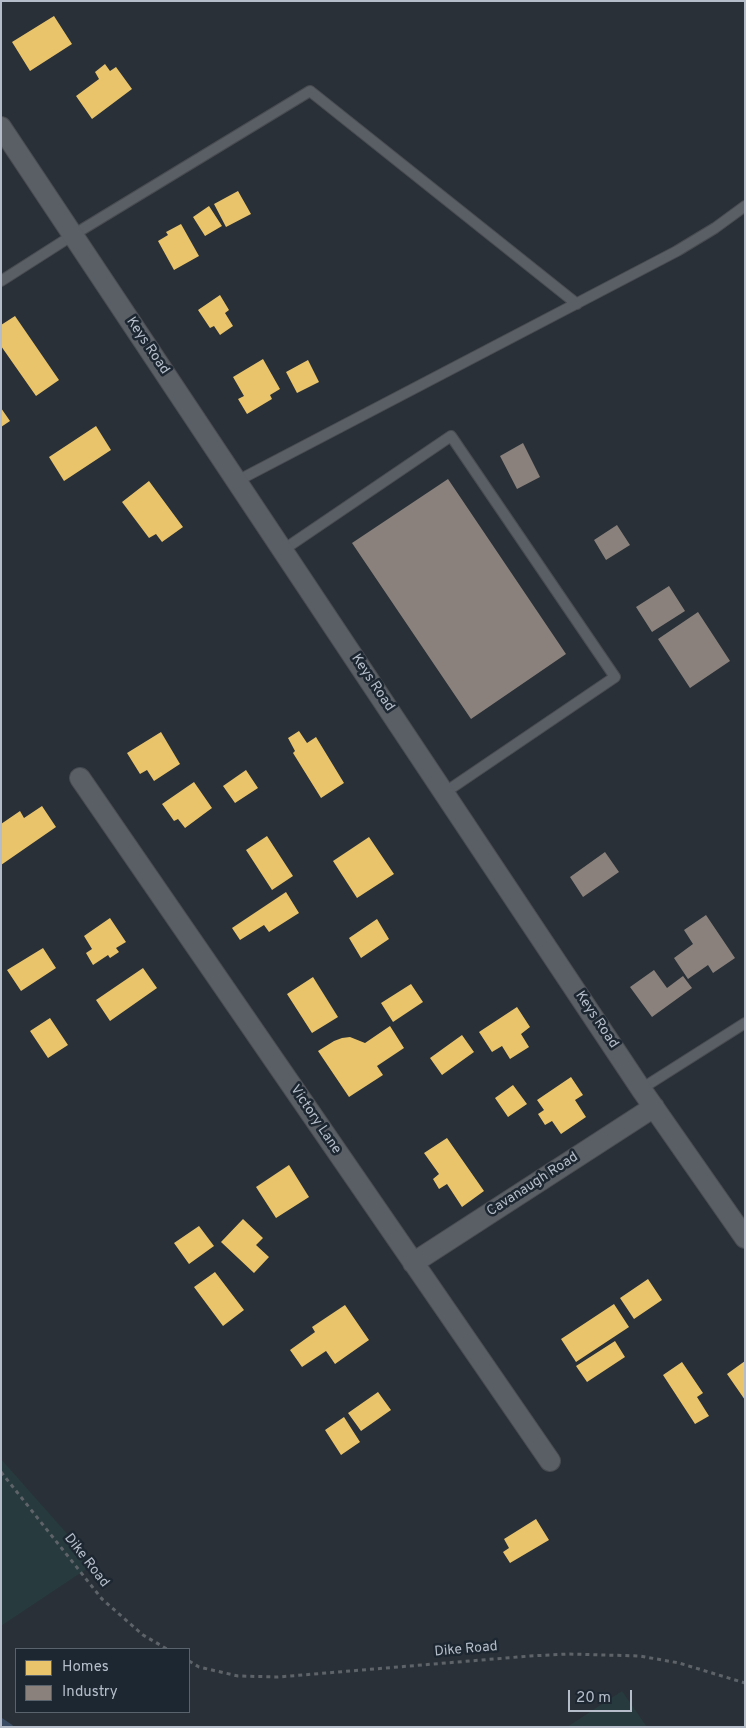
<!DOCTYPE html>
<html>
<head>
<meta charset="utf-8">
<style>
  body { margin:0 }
  #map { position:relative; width:746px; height:1728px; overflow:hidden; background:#2a3037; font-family:Overpass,sans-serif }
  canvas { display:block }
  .frame { position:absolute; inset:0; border:2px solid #b4bdc9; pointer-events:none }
  .legend { position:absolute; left:15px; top:1648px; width:175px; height:65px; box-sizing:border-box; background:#1d2732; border:1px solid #59636e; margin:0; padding:6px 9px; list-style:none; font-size:15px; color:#b4bdc9 }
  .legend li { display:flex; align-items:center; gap:10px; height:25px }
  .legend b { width:25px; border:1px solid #59636e }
  .scale { position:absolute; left:568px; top:1690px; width:64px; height:22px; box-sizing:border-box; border:2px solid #b4bdc9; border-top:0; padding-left:6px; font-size:15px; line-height:18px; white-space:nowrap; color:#b4bdc9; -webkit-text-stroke:4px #1d2732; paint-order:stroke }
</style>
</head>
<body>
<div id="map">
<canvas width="746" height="1728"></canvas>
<div class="frame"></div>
<ul class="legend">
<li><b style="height:14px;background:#e9c46a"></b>Homes</li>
<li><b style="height:14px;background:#8a817c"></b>Industry</li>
</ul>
<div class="scale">20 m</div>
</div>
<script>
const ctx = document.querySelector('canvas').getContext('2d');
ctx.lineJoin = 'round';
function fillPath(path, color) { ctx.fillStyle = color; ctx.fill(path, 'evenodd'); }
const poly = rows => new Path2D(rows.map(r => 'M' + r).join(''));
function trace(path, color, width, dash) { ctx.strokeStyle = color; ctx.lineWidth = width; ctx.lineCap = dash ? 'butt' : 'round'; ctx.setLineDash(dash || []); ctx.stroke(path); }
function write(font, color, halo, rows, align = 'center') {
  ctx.font = font + ' Overpass,sans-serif'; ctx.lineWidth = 5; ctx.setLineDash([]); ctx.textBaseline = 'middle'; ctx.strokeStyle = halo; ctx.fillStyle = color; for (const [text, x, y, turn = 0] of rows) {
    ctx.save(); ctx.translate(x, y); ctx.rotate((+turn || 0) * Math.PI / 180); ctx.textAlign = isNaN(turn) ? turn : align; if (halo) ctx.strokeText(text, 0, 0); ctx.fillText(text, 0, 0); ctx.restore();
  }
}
const green = poly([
  [1,1459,94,1564,1,1626],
  [622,1691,647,1727,567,1727]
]);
const homes = poly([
  [54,16,72,44,30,71,12,42],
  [105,64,110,71,116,67,132,89,92,119,76,96,99,79,95,72],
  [238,191,251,214,226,227,214,204],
  [209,206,222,226,205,236,193,217],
  [181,224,199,256,174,270,158,241,168,235,166,232],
  [220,295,229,310,225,313,233,326,220,335,214,326,210,328,198,310],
  [15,316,59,380,36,396,1,346,1,325],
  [263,359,280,389,270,395,272,399,247,414,238,399,244,396,233,377],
  [308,360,319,382,297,393,286,372],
  [1,408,10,421,1,427],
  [96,426,111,450,64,481,49,457],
  [149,481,183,527,162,542,156,534,149,538,122,502],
  [299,731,307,743,316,737,344,783,321,798,293,753,295,751,288,738],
  [161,732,180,764,154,781,147,770,140,774,127,753],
  [246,770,258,788,235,803,223,786],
  [194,782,212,808,185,828,178,819,174,821,162,804],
  [42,806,56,827,1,865,1,824,20,811,24,818],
  [267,836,293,876,272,890,246,850],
  [369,837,394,874,357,898,333,861],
  [286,892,299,913,269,932,264,925,240,940,232,928],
  [110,918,126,942,116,948,119,952,110,958,108,955,93,965,86,953,92,949,84,936],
  [377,919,389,939,361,958,349,938],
  [43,948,56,968,21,991,7,970],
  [143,968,157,988,110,1021,96,1000],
  [313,977,338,1017,312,1033,287,994],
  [411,984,423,1002,393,1022,381,1003],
  [517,1007,530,1027,521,1034,529,1047,510,1059,502,1046,492,1052,479,1032],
  [50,1018,68,1045,48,1058,30,1031],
  [390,1026,404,1048,377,1066,383,1075,349,1097,318,1051,334,1041,342,1038,350,1037,365,1043],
  [462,1035,474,1052,442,1075,430,1058],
  [571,1077,583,1095,575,1100,586,1117,561,1134,552,1121,545,1125,538,1114,544,1110,537,1100],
  [513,1085,527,1104,508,1117,495,1098],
  [447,1138,484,1191,462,1207,447,1184,439,1189,433,1179,439,1174,424,1153],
  [289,1165,309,1197,276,1218,256,1187],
  [243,1219,263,1238,256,1245,269,1257,254,1273,221,1242],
  [199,1226,214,1246,189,1264,174,1243],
  [215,1272,244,1310,223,1326,194,1287],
  [648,1279,662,1300,634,1319,620,1298],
  [614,1304,629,1327,576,1362,561,1339],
  [345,1305,369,1340,335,1364,326,1351,302,1367,290,1350,315,1332,312,1327],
  [615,1341,625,1357,587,1382,576,1366],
  [745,1361,745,1400,727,1374],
  [682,1362,703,1393,697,1397,709,1416,695,1424,663,1375],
  [378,1392,391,1410,361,1431,348,1413],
  [344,1417,360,1442,341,1455,325,1430],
  [536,1519,549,1540,510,1563,503,1552,509,1548,504,1539]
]);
const industry = poly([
  [523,443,540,477,517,489,500,456],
  [448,479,566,654,471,719,352,543],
  [617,525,630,545,606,560,594,540],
  [669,586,685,611,652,632,636,607],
  [698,612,730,661,690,688,658,639],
  [605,852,619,872,583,897,570,877],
  [706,915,735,958,713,973,708,965,688,979,674,958,693,944,684,930],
  [654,970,667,988,683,976,692,988,652,1017,630,987]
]);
const stream = poly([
  [1,1721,10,1727]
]);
const path = poly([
  [1,1472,102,1599,143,1635,167,1649],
  [189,1661,199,1667,238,1676,278,1677,530,1656,568,1654,640,1656,679,1663,745,1683]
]);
const service = poly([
  [1,281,73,235,310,91,577,304],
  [237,481,677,251,715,228,745,206],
  [283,550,451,436,615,677,444,793],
  [641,1089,745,1023]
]);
const minor = poly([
  [1,127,641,1089,745,1238],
  [80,778,550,1461],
  [413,1263,654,1107]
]);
const streetNames = [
  ["Keys Road",147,346,56],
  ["Keys Road",372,683,56],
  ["Keys Road",596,1020,56],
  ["Victory Lane",315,1120,56],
  ["Cavanaugh Road",533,1185,-33],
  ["Dike Road",86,1561,52],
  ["Dike Road",466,1650,-5]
];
fillPath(green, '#273a3d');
fillPath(homes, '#e9c46a');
fillPath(industry, '#8a817c');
trace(stream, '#384b62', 6);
trace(service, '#484c52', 12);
trace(minor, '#484c52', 22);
trace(path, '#5d6369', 3, [4, 4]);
trace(service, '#5a5e65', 10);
trace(minor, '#5a5e65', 20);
write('14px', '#b4bdc9', '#1d2732', streetNames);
</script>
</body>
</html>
